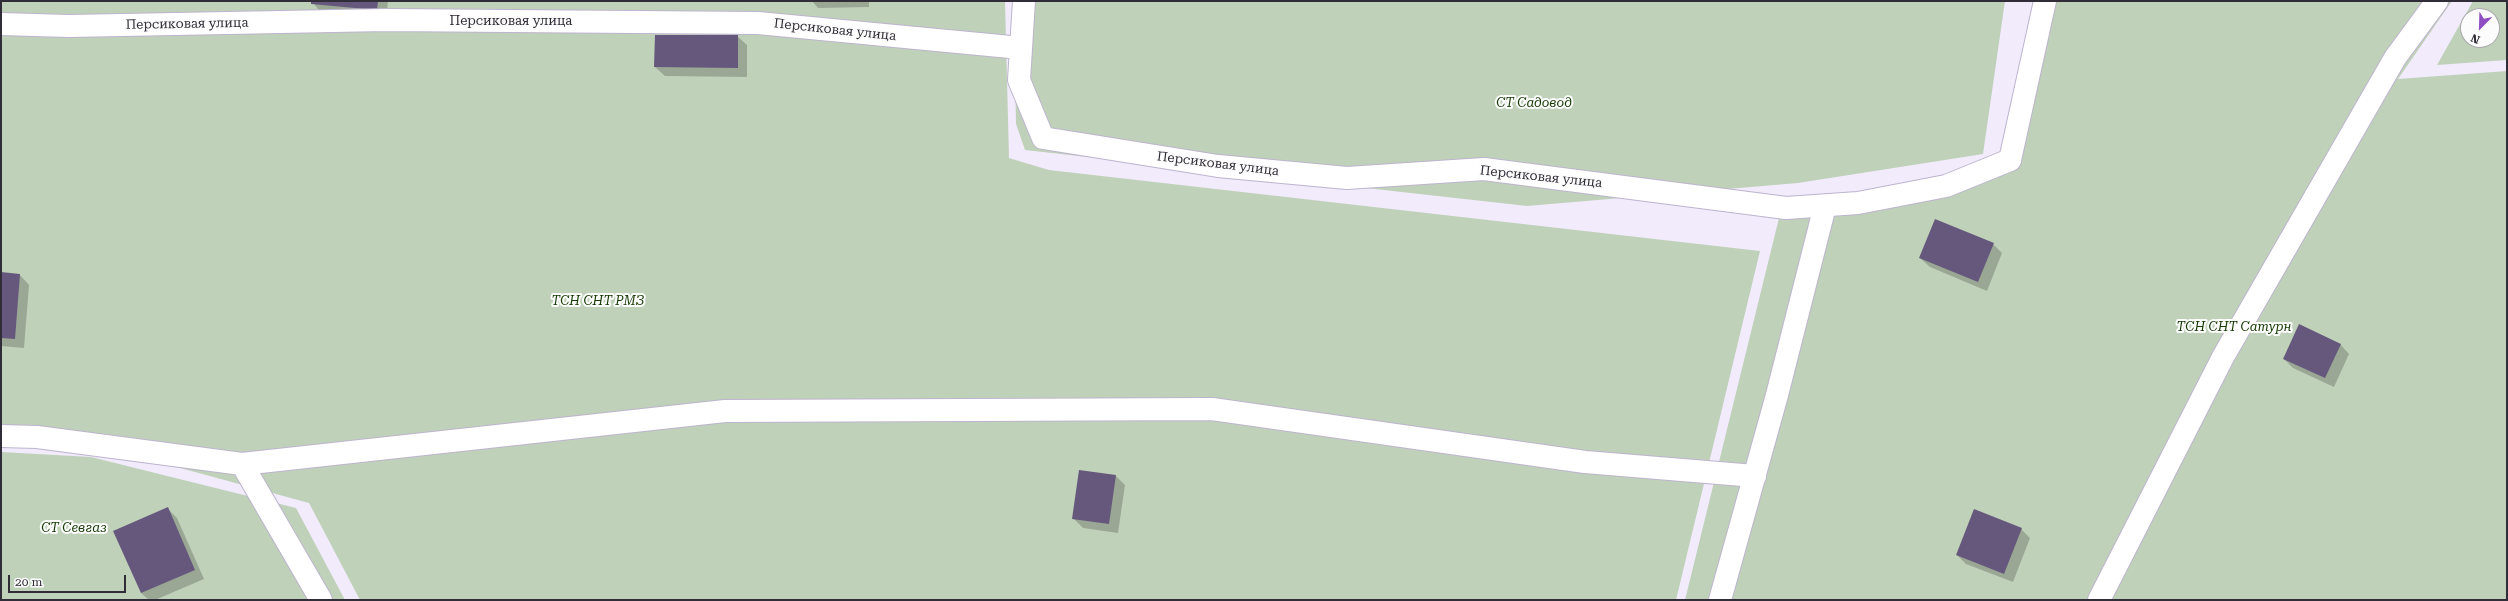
<!DOCTYPE html>
<html>
<head>
<meta charset="utf-8">
<style>
  body { margin:0 }
  #map { position:relative; width:2508px; height:601px; overflow:hidden; background:#f1ebfc; font-family:"Roboto Serif",serif }
  canvas { display:block }
  .frame { position:absolute; inset:0; border:2px solid #312d38; pointer-events:none }
  .north { position:absolute; left:2460px; top:8px; width:40px; height:40px; box-sizing:border-box; background:#fcfcfc; border:1px solid #aba9ae; border-radius:50%; rotate:203deg; font-size:11px; font-weight:700; line-height:16px; text-align:center; color:#312d38 }
  .north::after { content:''; display:block; margin:auto; width:14px; height:18px; background:#904ec3; clip-path:polygon(50% 0,100% 100%,50% 72%,0 100%) }
  .scale { position:absolute; left:8px; top:575px; width:118px; height:18px; box-sizing:border-box; border:2px solid #312d38; border-top:0; padding-left:5px; font-size:12px; line-height:14px; white-space:nowrap; color:#312d38; -webkit-text-stroke:3px #fcfcfc; paint-order:stroke }
</style>
</head>
<body>
<div id="map">
<canvas width="2508" height="601"></canvas>
<div class="frame"></div>
<div class="north">N</div>
<div class="scale">20 m</div>
</div>
<script>
const ctx = document.querySelector('canvas').getContext('2d');
ctx.lineJoin = 'round';
function fillPath(path, color) { ctx.fillStyle = color; ctx.fill(path, 'evenodd'); }
const poly = rows => new Path2D(rows.map(r => 'M' + r).join(''));
function trace(path, color, width, dash) { ctx.strokeStyle = color; ctx.lineWidth = width; ctx.lineCap = dash ? 'butt' : 'round'; ctx.setLineDash(dash || []); ctx.stroke(path); }
function write(font, color, halo, rows, align = 'center') {
  ctx.font = font + ' "Roboto Serif",serif'; ctx.lineWidth = 4; ctx.setLineDash([]); ctx.textBaseline = 'middle'; ctx.strokeStyle = halo; ctx.fillStyle = color; for (const [text, x, y, turn = 0] of rows) {
    ctx.save(); ctx.translate(x, y); ctx.rotate((+turn || 0) * Math.PI / 180); ctx.textAlign = isNaN(turn) ? turn : align; if (halo) ctx.strokeText(text, 0, 0); ctx.fillText(text, 0, 0); ctx.restore();
  }
}
const green = poly([
  [1,1,1005,1,1009,158,1049,170,1760,251,1676,600,360,600,309,503,92,444,1,432],
  [1014,1,2005,1,1983,154,1798,183,1527,206,1025,150,1016,124],
  [2048,1,2452,1,2398,79,2507,71,2507,600,1685,600,1779,218,2012,166],
  [2473,1,2507,1,2507,60,2437,65],
  [2468,16,2492,16,2492,40,2468,40],
  [1,452,91,457,296,508,345,600,1,600]
]);
const shadow = poly([
  [312,1,388,1,386,19,321,13],
  [691,1,704,1,704,2],
  [812,1,869,1,869,7,818,8],
  [737,36,747,45,747,77,665,76,655,67],
  [1993,244,2002,253,1987,291,1930,267,1920,258],
  [1,273,20,275,29,285,24,348,1,346],
  [2340,344,2349,354,2334,387,2293,368,2284,359],
  [1116,476,1125,485,1118,533,1083,528,1073,518],
  [168,509,177,518,204,579,155,600,149,600,141,593],
  [2021,529,2030,538,2013,582,1966,564,1957,555]
]);
const building = poly([
  [311,1,378,1,377,10,311,4],
  [655,35,738,35,738,68,654,67],
  [1935,219,1994,243,1978,282,1919,258],
  [1,272,20,274,15,339,1,338],
  [2299,324,2341,344,2325,378,2283,359],
  [1079,470,1116,475,1109,524,1072,519],
  [168,507,195,570,141,593,113,531],
  [1974,509,2022,528,2004,574,1956,555]
]);
const lane = poly([
  [2010,160,2045,1],
  [1,436,37,437,242,464,725,411,1212,409,1585,462,1755,476],
  [242,464,321,600],
  [1720,600,1777,395,1825,206],
  [2099,600,2223,357,2395,58,2437,1]
]);
const street = poly([
  [1024,1,1019,80,1043,138,1218,166,1347,178,1484,169,1786,208,1858,203,1946,186,2010,160],
  [1,24,69,26,386,20,758,23,1021,48]
]);
const streetNames = [
  ["Персиковая улица",511,21],
  ["Персиковая улица",187,24,-1],
  ["Персиковая улица",835,30,6],
  ["Персиковая улица",1218,164,7],
  ["Персиковая улица",1541,177,6]
];
const parkNames = [
  ["СТ Садовод",1534,103],
  ["ТСН СНТ РМЗ",598,301],
  ["ТСН СНТ Сатурн",2234,327],
  ["СТ Севгаз",74,528]
];
fillPath(green, '#c0d1ba');
fillPath(shadow, '#0003');
fillPath(building, '#66587d');
trace(lane, '#bdb4ce', 24);
trace(street, '#bdb4ce', 24);
trace(lane, '#fff', 22);
trace(street, '#fff', 22);
write('13px', '#312d38', '#fcfcfc', streetNames);
write('italic 13px', '#153a03', '#fcfcfc', parkNames);
</script>
</body>
</html>
